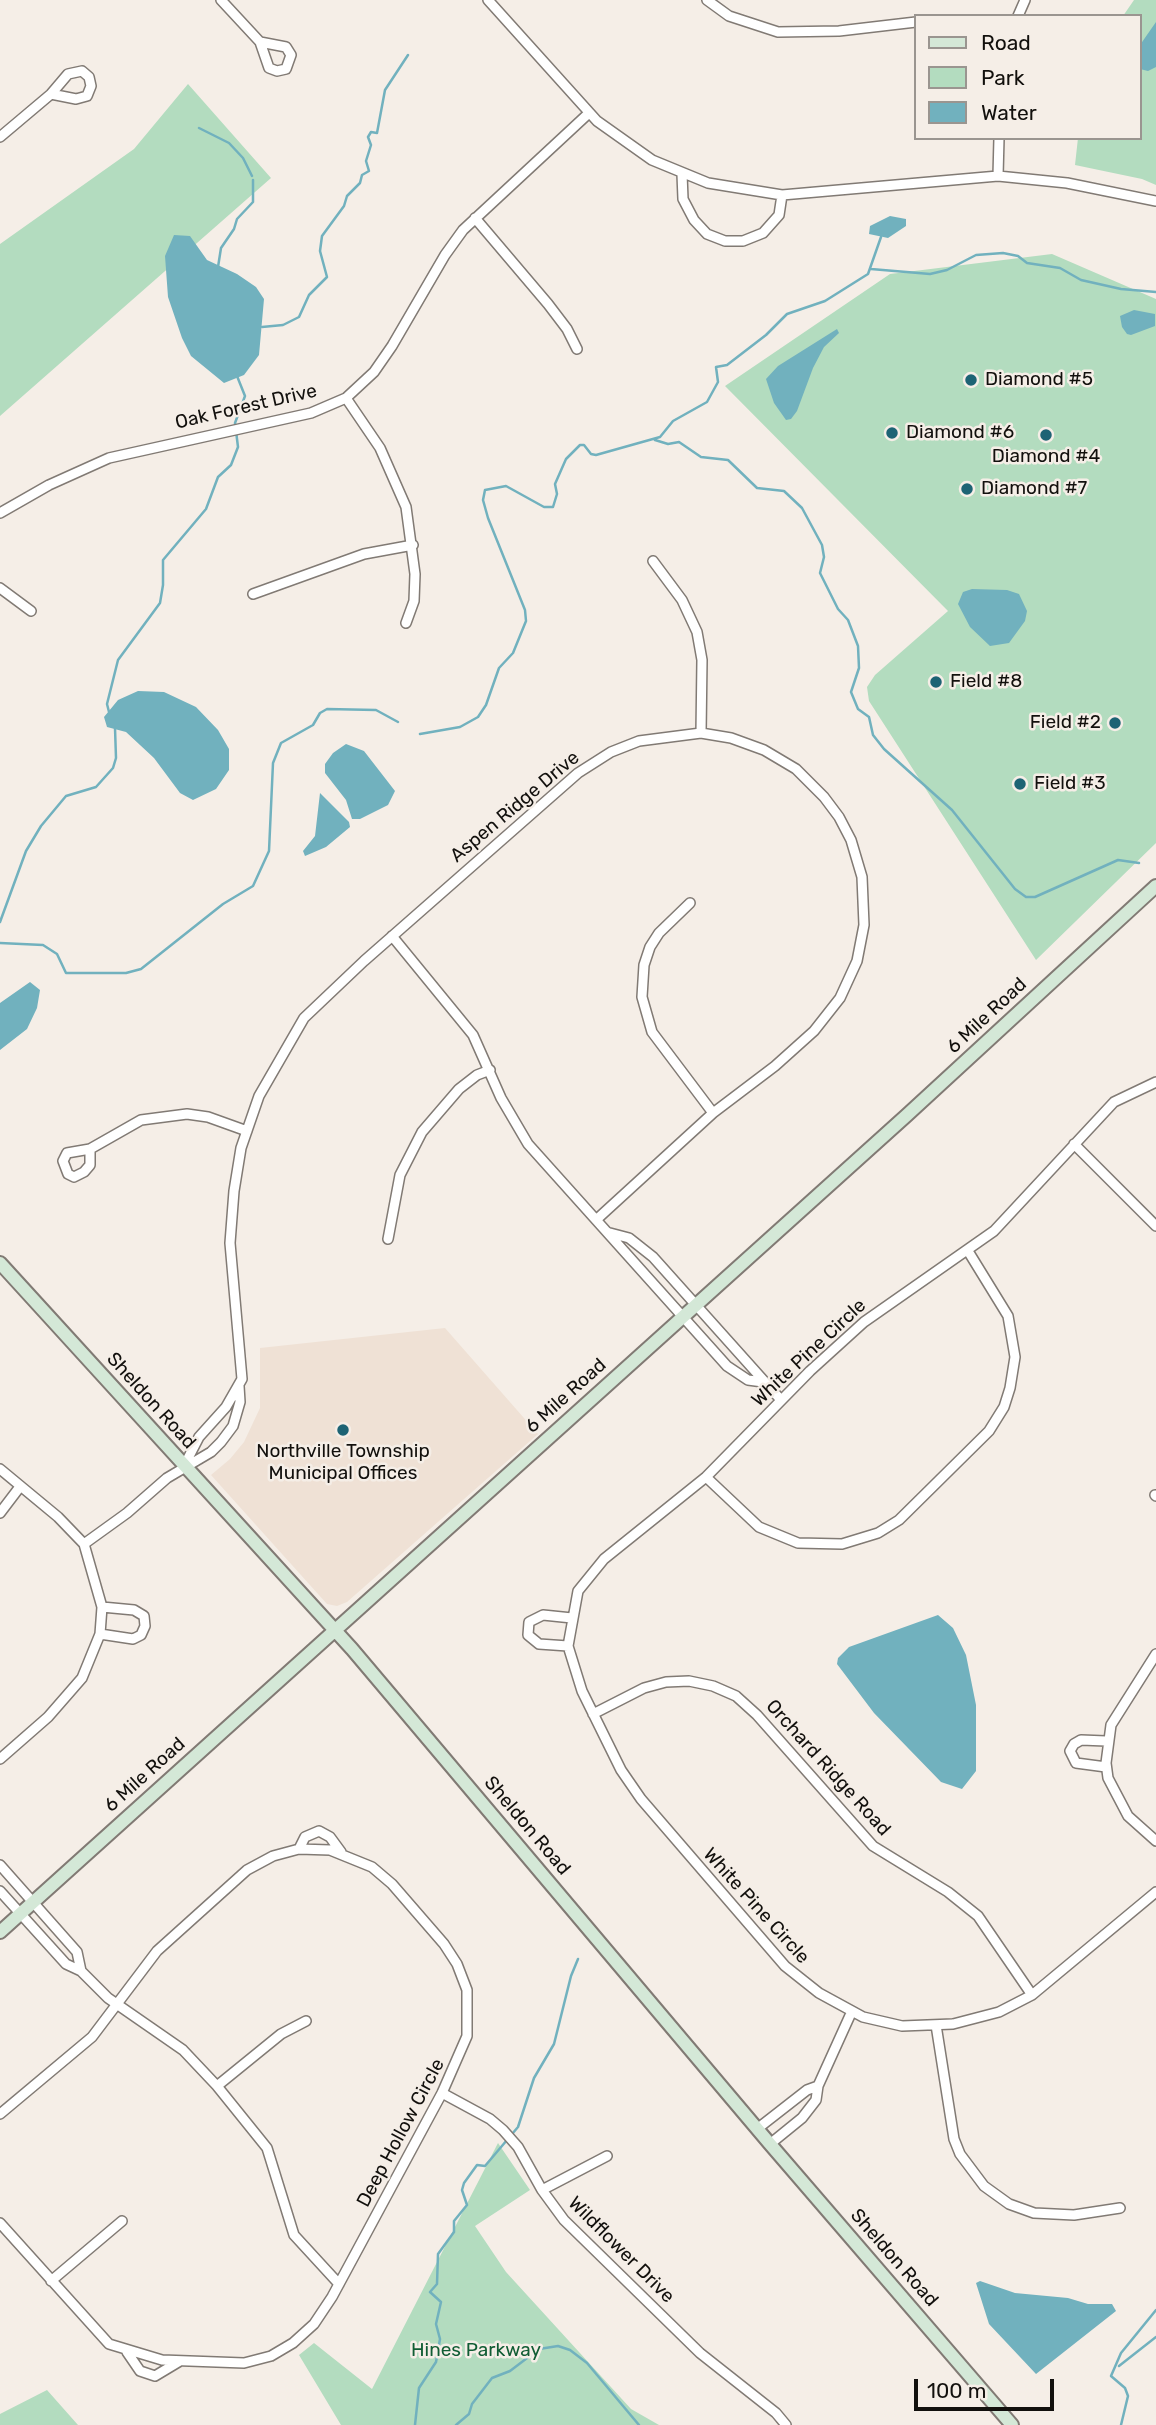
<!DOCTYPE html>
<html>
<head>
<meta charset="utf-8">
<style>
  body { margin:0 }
  #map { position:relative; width:1156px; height:2425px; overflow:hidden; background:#f5eee7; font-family:Rubik,sans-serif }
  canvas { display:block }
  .legend { position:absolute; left:914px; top:14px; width:228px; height:126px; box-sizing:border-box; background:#f5eee7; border:2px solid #9a9590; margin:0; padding:9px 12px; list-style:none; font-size:21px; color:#12100d }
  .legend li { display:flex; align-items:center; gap:14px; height:35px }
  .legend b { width:35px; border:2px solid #9a9590 }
  .scale { position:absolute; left:914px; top:2379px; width:140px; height:32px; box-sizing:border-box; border:4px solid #12100d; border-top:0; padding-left:9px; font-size:21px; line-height:24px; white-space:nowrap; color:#12100d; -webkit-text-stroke:5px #f5eee7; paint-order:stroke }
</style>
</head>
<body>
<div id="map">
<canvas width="1156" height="2425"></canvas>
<ul class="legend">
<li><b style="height:9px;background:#d4e8d7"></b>Road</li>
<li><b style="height:19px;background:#b3dcbf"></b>Park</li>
<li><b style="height:19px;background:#71b1be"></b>Water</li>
</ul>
<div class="scale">100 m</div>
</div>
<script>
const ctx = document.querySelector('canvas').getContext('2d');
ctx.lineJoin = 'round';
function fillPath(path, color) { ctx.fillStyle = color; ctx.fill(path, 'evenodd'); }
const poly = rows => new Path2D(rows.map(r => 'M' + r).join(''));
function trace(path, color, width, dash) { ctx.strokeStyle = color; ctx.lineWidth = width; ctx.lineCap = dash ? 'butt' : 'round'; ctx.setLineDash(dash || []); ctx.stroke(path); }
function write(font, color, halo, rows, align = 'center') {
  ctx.font = font + ' Rubik,sans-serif'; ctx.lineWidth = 5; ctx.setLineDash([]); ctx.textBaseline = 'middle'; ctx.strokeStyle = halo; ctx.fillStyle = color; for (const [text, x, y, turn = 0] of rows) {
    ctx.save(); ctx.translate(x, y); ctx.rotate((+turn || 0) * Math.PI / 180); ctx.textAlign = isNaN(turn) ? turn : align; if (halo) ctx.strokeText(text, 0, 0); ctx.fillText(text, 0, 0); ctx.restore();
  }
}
const built = poly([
  [445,1328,538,1434,347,1602,337,1606,327,1604,211,1475,230,1459,244,1442,260,1408,260,1348]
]);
const green = poly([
  [1134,0,1156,0,1156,185,1142,179,1075,165,1078,138,1140,138,1140,16,1123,16],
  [188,84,271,178,0,416,0,244,134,149],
  [1052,254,1156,299,1156,843,1036,960,869,701,867,687,875,675,948,611,725,386,890,274],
  [498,2143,530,2190,475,2226,506,2272,631,2409,659,2425,341,2425,299,2355,314,2343,372,2389],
  [47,2390,78,2425,0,2425,0,2414]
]);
const water = poly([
  [1156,22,1156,67,1148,71,1140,69,1140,45],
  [890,216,906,219,906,226,888,238,869,234,870,226],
  [174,235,190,236,207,260,237,274,256,287,264,299,259,355,244,375,224,383,191,356,182,338,168,297,165,256],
  [1134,310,1155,314,1155,326,1131,335,1127,334,1122,327,1120,316],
  [837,329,839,333,824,347,813,368,797,411,791,419,786,420,774,403,766,379,778,366],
  [972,589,1007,590,1019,594,1027,611,1025,621,1009,643,990,646,970,627,958,604,963,592],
  [138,691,164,692,196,707,218,730,229,749,229,770,216,789,193,800,180,793,154,758,126,732,107,727,104,717,118,700],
  [346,744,364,751,395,791,388,805,360,819,352,819,346,800,325,773,325,764,333,753],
  [320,793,349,822,350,827,326,847,305,856,303,851,315,836],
  [30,982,40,990,37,1008,27,1029,0,1050,0,1003],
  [938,1615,953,1628,966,1655,976,1705,976,1771,962,1789,941,1782,874,1713,837,1664,838,1658,849,1647],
  [980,2281,1015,2293,1068,2298,1088,2304,1112,2304,1116,2311,1036,2374,989,2324,976,2283]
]);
const stream = poly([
  [199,128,229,143,243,158,252,176],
  [218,267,221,248,234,229,237,219,253,202,253,180],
  [871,269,930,274,947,270,976,255,1003,253,1018,256,1027,263,1060,268,1081,280,1121,289,1156,292],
  [262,327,283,325,299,317,309,295,327,277,320,251,322,236,344,206,347,196,360,183,362,175,369,171,366,161,371,145,368,137,371,132,377,133,385,90,408,55],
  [655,440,668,444,679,442,701,457,728,460,757,488,784,491,802,508,822,545,824,557,820,573,838,609,848,620,858,646,859,668,851,692,858,709,869,717,873,735,884,749,952,810,1015,889,1026,897,1035,897,1118,860,1139,863],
  [109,712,107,704,118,660,160,603,163,585,163,560,206,509,218,477,231,465,238,447,235,423,245,396,237,376],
  [420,734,460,727,478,717,486,705,499,668,513,653,526,621,525,610,488,518,483,500,485,490,506,486,544,507,553,507,557,494,555,484,566,459,580,445,584,445,591,454,596,455,660,437,673,421,707,402,718,382,716,367,727,365,766,335,787,314,825,301,868,274,881,237],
  [0,922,26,851,41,826,66,796,96,787,113,768,116,758,115,728],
  [0,943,43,945,57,954,66,973,126,973,141,969,223,904,253,886,269,851,273,763,281,743,313,725,320,713,327,709,376,710,398,722],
  [1119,2366,1156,2337],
  [415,2425,419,2388,436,2362,440,2339,436,2324,441,2302,430,2292,437,2284,438,2254,454,2232,454,2221,467,2205,462,2190,464,2183,477,2165,485,2166,518,2127,534,2078,554,2044,571,1976,578,1959],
  [456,2425,469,2414,472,2404,492,2378,510,2371,539,2349,558,2346,570,2350,587,2363,639,2425],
  [1121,2425,1128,2396,1125,2388,1111,2376,1121,2353,1156,2310]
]);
const street = poly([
  [221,0,260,42,269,68,277,71,286,69,291,55,286,47,260,42],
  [488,0,597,121,652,160,708,183,782,195,998,176,1067,183,1156,201],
  [707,0,729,16,778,32,839,31,916,22],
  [1018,16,1025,0],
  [0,137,51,94,68,74,82,71,89,77,91,86,87,96,76,99,51,94],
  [682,174,683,199,694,220,707,234,725,241,743,241,763,233,779,215,782,195],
  [998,176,999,138],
  [475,218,548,304,567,329,577,349],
  [346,398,380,448,406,507,415,574,414,601,406,623],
  [0,513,49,485,109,458,311,413,346,398,374,372,392,346,445,255,463,230,589,113],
  [653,561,682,600,697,632,702,660,701,733],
  [0,588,31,611],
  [253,594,364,554,413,545],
  [690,903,659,933,650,947,644,965,642,997,652,1032,713,1113],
  [392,936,473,1035,501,1098,528,1144,727,1366,748,1380,763,1382],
  [1156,1082,1114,1102,994,1231,864,1322,810,1371,706,1477,604,1559,578,1591,568,1646,582,1691,621,1770,641,1799,785,1966,819,1993,863,2017,902,2026,953,2024,999,2012,1032,1995,1156,1892],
  [1074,1144,1156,1226],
  [90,1149,90,1165,84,1172,74,1177,68,1174,63,1161,67,1153,90,1149,141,1120,187,1114,208,1117,247,1131],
  [610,1233,629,1238,653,1257,781,1400],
  [388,1239,400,1175,422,1132,459,1089,477,1075,490,1070],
  [184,1466,199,1437,226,1407,242,1379,230,1243,234,1191,241,1148,259,1096,304,1018,364,961,578,773,611,752,639,741,701,733,731,738,764,750,796,769,824,797,839,817,851,840,862,877,864,925,857,961,840,998,814,1031,775,1066,713,1113,596,1220],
  [0,1469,58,1517,84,1544,102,1607,100,1634,82,1678,48,1717,0,1759],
  [706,1477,759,1527,798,1543,842,1544,878,1533,899,1520,989,1431,1004,1407,1010,1388,1015,1357,1008,1316,968,1251],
  [1155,1495,1156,1496],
  [0,1513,19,1488],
  [84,1544,127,1513,167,1478,211,1452,221,1442,233,1426,240,1402,239,1386],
  [100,1634,133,1639,141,1635,145,1626,144,1616,134,1610,102,1607],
  [568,1646,539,1644,528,1635,529,1622,543,1615,572,1618],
  [1156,1654,1111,1725,1106,1763,1108,1778,1128,1816,1156,1841],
  [593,1714,644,1688,666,1682,689,1681,713,1686,736,1696,757,1715,873,1846,948,1892,978,1916,1032,1995],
  [1106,1767,1076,1763,1070,1751,1074,1744,1081,1740,1106,1741],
  [299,1849,305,1837,319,1831,330,1837,341,1852],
  [0,1865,77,1952,81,1971],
  [0,1891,66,1964,81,1971,108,1998,183,2050,217,2086,267,2148,294,2235,339,2284],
  [936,2025,954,2139,960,2154,984,2186,1009,2204,1034,2213,1074,2215,1120,2208],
  [217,2086,281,2034,306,2021],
  [442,2093,490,2119,503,2130,518,2147,542,2190,564,2220,700,2353,776,2413,786,2425],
  [0,2114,92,2037,157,1951,247,1870,273,1856,299,1849,330,1850,372,1867,392,1884,444,1944,457,1964,467,1990,467,2036,442,2093,332,2297,314,2324,293,2343,271,2356,244,2363,162,2360,109,2344,0,2223],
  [757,2129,807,2090,818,2086],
  [770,2144,802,2118,816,2100,818,2086,852,2011],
  [542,2190,607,2156],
  [51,2281,122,2221],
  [127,2352,140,2371,155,2376,180,2361]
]);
const secondary = poly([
  [0,1263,352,1649,770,2144,1012,2425],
  [0,1932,907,1115,1156,886]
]);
const markers = [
  [971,380,7,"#1d6374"],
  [892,433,7,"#1d6374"],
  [1046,435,7,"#1d6374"],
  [967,489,7,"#1d6374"],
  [936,682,7,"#1d6374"],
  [1115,723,7,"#1d6374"],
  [1020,784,7,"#1d6374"],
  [343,1430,7,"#1d6374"]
];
const poiNames = [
  ["Diamond #5",985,380],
  ["Diamond #6",906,433],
  ["Diamond #4",1046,457,"center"],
  ["Diamond #7",981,489],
  ["Field #8",950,682],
  ["Field #2",1101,723,"right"],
  ["Field #3",1034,784],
  ["Northville Township",343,1452,"center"],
  ["Municipal Offices",343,1474,"center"]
];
const streetNames = [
  ["Oak Forest Drive",246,407,-13],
  ["Aspen Ridge Drive",515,807,-40],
  ["6 Mile Road",987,1016,-43],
  ["White Pine Circle",809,1353,-43],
  ["6 Mile Road",566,1396,-42],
  ["Sheldon Road",151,1401,48],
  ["Orchard Ridge Road",828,1768,48],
  ["6 Mile Road",145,1775,-42],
  ["Sheldon Road",527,1826,50],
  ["White Pine Circle",756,1906,48],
  ["Deep Hollow Circle",401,2133,-62],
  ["Wildflower Drive",621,2250,45],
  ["Sheldon Road",894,2258,49]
];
const parkNames = [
  ["Hines Parkway",476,2351]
];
fillPath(built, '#efe1d5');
fillPath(green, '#b3dcbf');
fillPath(water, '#71b1be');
trace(stream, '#71b1be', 2.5);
trace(street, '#817a74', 12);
trace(secondary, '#817a74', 16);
trace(street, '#fff', 9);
trace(secondary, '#d4e8d7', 12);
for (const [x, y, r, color] of markers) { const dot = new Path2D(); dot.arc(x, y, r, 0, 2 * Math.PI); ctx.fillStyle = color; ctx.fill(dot); trace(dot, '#f5eee7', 2.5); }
write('19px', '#12100d', '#f5eee7', poiNames, 'left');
write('19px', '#12100d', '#f5eee7', streetNames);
write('19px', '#115d34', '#f5eee7', parkNames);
</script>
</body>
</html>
